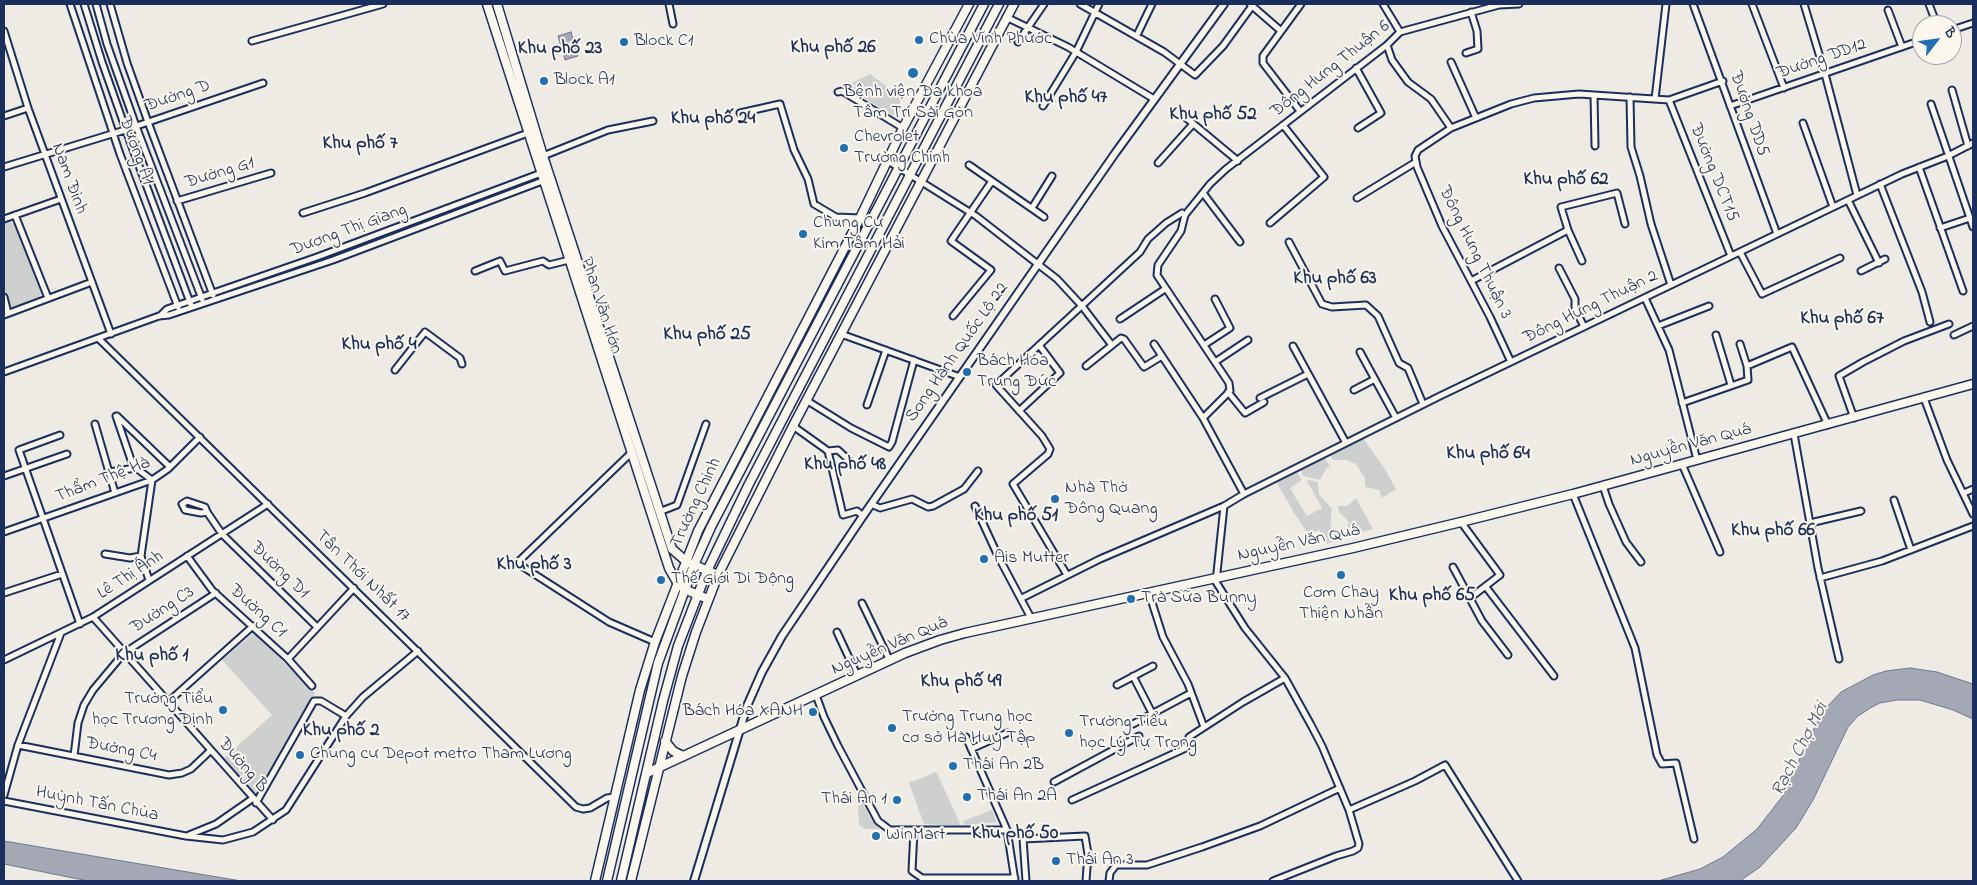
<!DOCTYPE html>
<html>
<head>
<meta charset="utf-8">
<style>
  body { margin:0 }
  #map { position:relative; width:1977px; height:885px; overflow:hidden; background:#eeebe4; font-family:"Indie Flower",sans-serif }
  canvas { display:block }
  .frame { position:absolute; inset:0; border:5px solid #1b2f5e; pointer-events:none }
  .north { position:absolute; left:1912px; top:15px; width:50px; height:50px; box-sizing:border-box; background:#fbf7ec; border:1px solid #a1a7b3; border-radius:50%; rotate:60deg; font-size:14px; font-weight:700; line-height:20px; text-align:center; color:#1b2f5e }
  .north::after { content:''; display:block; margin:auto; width:18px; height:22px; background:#1f6fb2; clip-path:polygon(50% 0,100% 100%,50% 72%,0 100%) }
</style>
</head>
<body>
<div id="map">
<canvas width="1977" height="885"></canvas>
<div class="frame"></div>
<div class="north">B</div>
</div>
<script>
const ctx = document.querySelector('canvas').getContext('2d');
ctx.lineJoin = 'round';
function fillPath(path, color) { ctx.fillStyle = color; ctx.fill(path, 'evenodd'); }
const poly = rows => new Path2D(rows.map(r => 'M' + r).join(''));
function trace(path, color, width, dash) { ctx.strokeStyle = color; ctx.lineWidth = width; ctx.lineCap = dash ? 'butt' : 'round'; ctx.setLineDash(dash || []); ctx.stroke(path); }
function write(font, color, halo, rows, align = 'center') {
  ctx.font = font + ' "Indie Flower",sans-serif'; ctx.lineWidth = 4; ctx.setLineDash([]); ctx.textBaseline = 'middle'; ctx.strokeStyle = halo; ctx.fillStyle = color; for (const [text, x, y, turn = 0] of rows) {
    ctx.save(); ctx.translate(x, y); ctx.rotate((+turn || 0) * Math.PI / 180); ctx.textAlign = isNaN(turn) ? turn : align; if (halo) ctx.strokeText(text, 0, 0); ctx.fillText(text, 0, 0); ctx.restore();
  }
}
const green = poly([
  [870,74,902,98,893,116,845,86],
  [9,221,14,224,41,294,39,299,13,309,8,305,4,289,4,223],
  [1362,437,1383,466,1396,489,1382,498,1379,490,1365,487,1365,478,1356,464,1347,460,1333,460,1329,453],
  [1324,457,1330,466,1326,469,1320,480,1303,476,1301,470,1302,468],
  [1297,472,1302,480,1290,488,1307,516,1322,508,1307,481,1308,480,1318,482,1319,494,1332,509,1330,524,1337,541,1327,544,1319,530,1309,535,1294,513,1277,483],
  [1356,498,1373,529,1348,535,1346,531,1349,522,1339,512,1338,506,1347,506],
  [254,633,315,693,255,799,223,759,272,715,222,660],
  [936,772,943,786,961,826,924,824,909,783],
  [862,803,870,817,880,829,865,829,859,825,858,806],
  [992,810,997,822,965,825,963,821]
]);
const water = poly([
  [571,32,578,56,565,60,558,36,571,32],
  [1910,668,1937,672,1973,684,1973,719,1953,710,1920,700,1897,700,1880,703,1872,707,1858,716,1848,727,1813,800,1796,828,1760,867,1740,881,1658,881,1700,869,1723,857,1757,829,1782,797,1816,724,1825,709,1841,692,1873,675,1886,671,1910,668],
  [4,841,241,881,88,881,4,864,4,841]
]);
const minor = poly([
  [70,4,120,154,178,307],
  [84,4,102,62,132,147,191,305],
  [96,4,107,44,136,126,202,299],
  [110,4,127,63,148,122,213,295],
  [669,4,673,24],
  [1080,4,1164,52,1195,75,1223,46,1252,6],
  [1250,4,1281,31],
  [1383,4,1400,32],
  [1693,4,1777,234],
  [1752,4,1784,88],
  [1804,4,1825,74,1857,195],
  [1929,4,1937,25],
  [1888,10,1902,47],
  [1006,17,1068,47,1154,99],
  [1952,30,1973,23],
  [4,31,28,108,111,334],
  [1137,35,1152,4],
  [252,41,383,4],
  [1018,42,1044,4],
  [1387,45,1392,60,1408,82,1431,99,1451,128],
  [1466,53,1478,49,1477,31,1471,12],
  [1451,62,1476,118],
  [1356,68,1381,113,1358,128],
  [1952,90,1968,146],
  [838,92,842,91,903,128],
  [1594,95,1595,146],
  [1630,97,1631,147,1640,176,1651,224,1671,285],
  [1655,99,1666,4],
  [1669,100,1731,256],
  [1931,104,1973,227],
  [1043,106,1076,52,1099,4],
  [1730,106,1922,40],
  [1300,111,1263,63,1263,56,1301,4],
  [740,113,780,104,794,150,808,179,814,204,836,217,860,218],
  [4,116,28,108],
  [1184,116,1238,161],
  [1803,123,1833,207],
  [543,156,608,130,653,121],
  [888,161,976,216,1057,279,1082,306,1111,344],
  [1158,163,1193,124],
  [969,165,1044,217],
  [4,167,125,130,263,83],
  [1919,167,1963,291],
  [1880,184,1922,292,1930,322],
  [1203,193,1240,242],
  [1357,198,1416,162],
  [1848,200,1879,263],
  [177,201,271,173],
  [1032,208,1052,176],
  [303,213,365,193,528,133],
  [15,215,48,298],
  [4,219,61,199],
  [1270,223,1324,177,1283,125],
  [1940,228,1970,218],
  [1289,242,1322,304,1332,307,1366,305,1378,316,1399,363,1408,368,1423,404],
  [1740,252,1762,294,1840,258],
  [1582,261,1568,230,1561,207,1617,193,1625,224],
  [1559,268,1575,299,1575,308,1584,327],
  [475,271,500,261,505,271,543,261,549,265,569,260],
  [1861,271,1885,259],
  [1471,281,1568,230],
  [4,297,8,313],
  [1645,298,1669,350,1697,460],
  [4,315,92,282],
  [160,316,167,309,317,257,544,172],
  [953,316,991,270,951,241,992,181],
  [1120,319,1165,289],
  [1658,326,1709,306],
  [841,334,960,377],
  [1716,335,1731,385],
  [1954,335,1973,326],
  [99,339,576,807,583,809,590,808,607,798,614,797],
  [1154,344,1203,418,1244,494],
  [1740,344,1747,366],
  [1204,345,1230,328,1215,299],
  [1293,346,1346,443],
  [1360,352,1396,418],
  [1215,362,1248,340],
  [1511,362,1490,317,1442,226,1417,167,1415,156,1418,150,1451,128,1511,104,1534,98,1579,94,1669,100,1723,81],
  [1086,366,1121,338,1124,339,1144,367,1162,356],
  [395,370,425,332,460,358,462,364],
  [4,372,159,316,169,315,333,260,545,180],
  [1354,390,1375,379],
  [1228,392,1245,413,1264,402],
  [1260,398,1308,374],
  [1924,398,1947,460,1973,514],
  [806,400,851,428,889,447,892,442,914,360],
  [1682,403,1748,380,1747,366,1792,347,1828,425],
  [867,405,886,350],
  [1019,411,1060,373,1039,345],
  [116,416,131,460,136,468,152,480,141,556,149,580],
  [117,416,170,467],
  [1203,418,1230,391,1229,383,1157,275,1158,265,1181,231,1185,215,1210,184,1226,169,1387,45,1400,32,1499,5,1519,4],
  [1854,418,1839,376,1863,362,1904,341,1949,324],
  [95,424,115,493],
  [793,426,828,451,838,450,851,462],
  [1794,434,1818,568,1839,659],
  [60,435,19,450,80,624],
  [828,451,843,515,857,511,863,516],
  [632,452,517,563,609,622,655,642],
  [1682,464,1720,552],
  [109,472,136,468],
  [4,476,67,454],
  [1603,486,1609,504,1626,542,1641,562],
  [1964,493,1973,489],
  [1573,494,1635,648,1657,755,1662,764,1676,763,1694,839],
  [1894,500,1911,550],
  [871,504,880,508,912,499,928,507,933,506,964,489,978,471],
  [975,506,998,556,1031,618],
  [1224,506,1216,582,1245,628,1285,678,1311,725,1322,746,1349,810,1359,844,1358,848,1353,851,1336,856,1273,881],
  [207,512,201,513,185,510,182,504,187,501,205,507,207,512,222,534,317,627],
  [659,512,677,505,706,424],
  [1461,522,1500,575,1470,598],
  [1810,523,1861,511],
  [4,532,152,480,168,469,200,437],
  [105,554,130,558,141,556],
  [187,556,212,590,288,659,312,686],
  [1453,567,1482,621,1508,655],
  [1067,575,1013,484,1048,454,1050,449,1042,436,996,385,1140,252,1148,239,1166,223,1182,213],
  [1820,578,1882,561,1973,526],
  [1486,587,1554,676],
  [4,593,62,574],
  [1149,593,1163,637,1188,684,1204,727],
  [1022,598,1100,559,1224,506,1244,494,1440,396,1902,174,1948,156,1973,143],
  [862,603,890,661],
  [93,617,273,820],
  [837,632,857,675],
  [288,659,354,588],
  [4,660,93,617,268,504],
  [1133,676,1152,713],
  [1117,685,1153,666],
  [816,695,824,717,838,746,878,821,890,830,1007,830],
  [168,702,253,626],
  [1133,724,1191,693],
  [966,737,1007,830,1015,881],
  [18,745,169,775,182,773,191,769,210,751],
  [971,749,1007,733],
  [74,756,78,723,84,705,93,690,124,653,216,593],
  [1054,782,1139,736],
  [4,795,18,745,61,633],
  [1072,800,1186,748,1189,737,1243,702,1285,678],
  [4,801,186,836,223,840,253,832,286,810,346,716,363,697,418,651],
  [256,803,314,701,321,701,346,716],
  [1349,810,1415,781,1445,765,1518,881],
  [914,830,912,871,922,878,1015,878],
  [189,835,216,824,252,799],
  [1026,881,1023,839,1085,836,1088,854,1086,881],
  [1109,881,1110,873,1116,865,1147,865,1202,847,1260,826,1340,788]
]);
const tertiary = poly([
  [694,881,747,706,762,672,782,636,863,516,1116,152,1224,4]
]);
const secondary = poly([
  [487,4,669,568,678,584,684,589,708,599],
  [497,4,543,156,672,549,687,562,718,575],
  [647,773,905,653,940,640,965,633,1353,548,1461,522,1573,494,1973,384]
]);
const primary = poly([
  [665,741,673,751,683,756],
  [595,881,640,690,655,642,698,531,860,218,903,128,969,4],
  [607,881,658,663,694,565,711,527,984,4],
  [621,881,663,701,678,646,707,571,749,484,999,4],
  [631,881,682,676,696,632,718,575,793,426,1014,4]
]);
const markers = [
  [919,40,5,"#1f6fb2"],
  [624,42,5,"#1f6fb2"],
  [913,73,6,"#1f6fb2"],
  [544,81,5,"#1f6fb2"],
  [844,148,5,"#1f6fb2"],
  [803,234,5,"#1f6fb2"],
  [967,372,5,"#1f6fb2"],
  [1055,499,5,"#1f6fb2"],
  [984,559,5,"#1f6fb2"],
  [1341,575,5,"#1f6fb2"],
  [661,580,5,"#1f6fb2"],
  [1131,599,5,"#1f6fb2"],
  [223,710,5,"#1f6fb2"],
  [813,712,5,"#1f6fb2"],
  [892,728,5,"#1f6fb2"],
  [1069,733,5,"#1f6fb2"],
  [300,755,5,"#1f6fb2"],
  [953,766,5,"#1f6fb2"],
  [967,797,5,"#1f6fb2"],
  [897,800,5,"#1f6fb2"],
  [876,836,5,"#1f6fb2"],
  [1056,861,5,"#1f6fb2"]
];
const poiNames = [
  ["Chùa Vĩnh Phước",929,40],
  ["Block C1",634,42],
  ["Block A1",554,81],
  ["Bệnh viện Đa khoa",913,93,"center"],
  ["Tâm Trí Sài Gòn",913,114,"center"],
  ["Chevrolet",854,138],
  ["Trường Chinh",854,159],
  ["Chung Cư",813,224],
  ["Kim Tâm Hải",813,245],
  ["Bách Hóa",977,362],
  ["Trung Đức",977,383],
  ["Nhà Thờ",1065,489],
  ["Đông Quang",1065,510],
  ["Ais Mutter",994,559],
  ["Thế Giới Di Động",671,580],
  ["Cơm Chay",1341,594,"center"],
  ["Thiện Nhẫn",1341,615,"center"],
  ["Trà Sữa Bunny",1141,599],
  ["Trường Tiểu",213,700,"right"],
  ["học Trương Định",213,721,"right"],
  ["Bách Hóa XANH",803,712,"right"],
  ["Trường Trung học",902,718],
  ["cơ sở Hà Huy Tập",902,739],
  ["Trường Tiểu",1079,723],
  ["học Lý Tự Trọng",1079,744],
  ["Chung cư Depot metro Tham Lương",310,755],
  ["Thái An 2B",963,766],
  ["Thái An 2A",977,797],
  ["Thái An 1",887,800,"right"],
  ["WinMart",886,836],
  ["Thái An 3",1066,861]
];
const streetNames = [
  ["Đường DD12",1822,60,-19],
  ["Đông Hưng Thuận 6",1331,70,-38],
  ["Đường D",178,97,-19],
  ["Đường DD5",1748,114,71],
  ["Đường A1",135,151,70],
  ["Đường DCT15",1713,173,68],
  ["Đường G1",220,174,-17],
  ["Nam Đình",68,179,70],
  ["Dương Thị Giang",349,231,-20],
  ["Đông Hưng Thuận 3",1474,253,64],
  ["Phan Văn Hớn",600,306,72],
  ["Đông Hưng Thuận 2",1591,308,-26],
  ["Song Hành Quốc Lộ 22",958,353,-55],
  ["Nguyễn Văn Quá",1691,446,-15],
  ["Thẩm Thệ Hà",103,481,-21],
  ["Trường Chinh",697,503,-65],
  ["Nguyễn Văn Quá",1299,544,-12],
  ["Đường D1",279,571,44],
  ["Lê Thị Ánh",131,576,-33],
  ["Tân Thới Nhất 17",362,577,44],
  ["Đường C3",163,611,-33],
  ["Đường C1",257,612,42],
  ["Nguyễn Văn Quá",890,647,-23],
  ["Đường C4",121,751,11],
  ["Đường B",242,766,49],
  ["Huỳnh Tấn Chùa",97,805,11]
];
const neighbourhoodNames = [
  ["Khu phố 26",833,49],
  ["Khu phố 23",560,50],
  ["Khu phố 47",1066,99],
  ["Khu phố 52",1213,116],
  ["Khu phố 24",713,120],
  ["Khu phố 7",360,145],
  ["Khu phố 62",1566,181],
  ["Khu phố 63",1335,280],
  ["Khu phố 67",1842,320],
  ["Khu phố 25",707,336],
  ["Khu phố 4",379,346],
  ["Khu phố 64",1488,455],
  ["Khu phố 48",845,466],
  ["Khu phố 51",1016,517],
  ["Khu phố 66",1773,532],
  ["Khu phố 3",534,566],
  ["Khu phố 65",1432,597],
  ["Khu phố 1",152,657],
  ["Khu phố 49",961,683],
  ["Khu phố 2",341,732],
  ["Khu phố 50",1015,835]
];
const waterNames = [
  ["Rạch Chợ Mới",1801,750,-63]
];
fillPath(green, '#cecfcf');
fillPath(water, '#a3a8b4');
trace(water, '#6d7892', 1);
trace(minor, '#1b2f5e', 9);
trace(tertiary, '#1b2f5e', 10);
trace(secondary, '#1b2f5e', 11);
trace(primary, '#1b2f5e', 11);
trace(minor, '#fbf7ec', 5);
trace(tertiary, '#fbf7ec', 6);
trace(secondary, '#fbf7ec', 8);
trace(primary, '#fbf7ec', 8);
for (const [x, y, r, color] of markers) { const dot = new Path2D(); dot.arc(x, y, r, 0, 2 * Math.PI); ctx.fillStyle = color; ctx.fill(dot); trace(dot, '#fbf7ec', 2); }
write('18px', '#1b2f5e', '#fbf7ec', poiNames, 'left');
write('18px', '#1b2f5e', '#fbf7ec', streetNames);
write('bold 19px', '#1b2f5e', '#fbf7ec', neighbourhoodNames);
write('italic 19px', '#445378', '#fbf7ec', waterNames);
</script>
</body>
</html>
